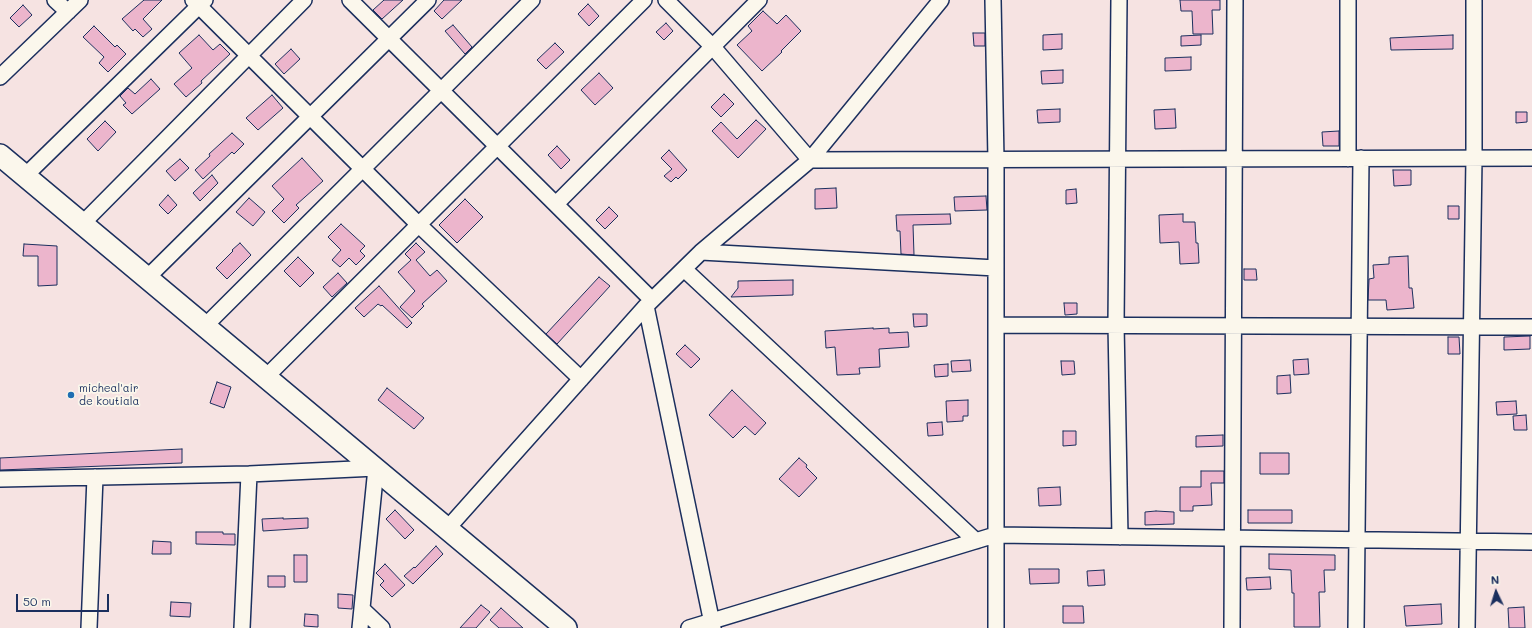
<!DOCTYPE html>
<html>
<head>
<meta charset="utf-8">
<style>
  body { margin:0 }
  #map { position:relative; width:1532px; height:628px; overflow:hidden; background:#f6e3e2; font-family:Mali,sans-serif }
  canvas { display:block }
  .north { position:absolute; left:1476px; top:572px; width:40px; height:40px; -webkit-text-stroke:3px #fbf7ec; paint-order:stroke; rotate:356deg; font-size:11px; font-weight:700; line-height:16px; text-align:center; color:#1b2f5e }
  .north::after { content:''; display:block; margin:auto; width:14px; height:18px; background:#1b2f5e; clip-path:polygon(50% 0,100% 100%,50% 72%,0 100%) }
  .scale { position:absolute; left:16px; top:594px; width:93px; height:18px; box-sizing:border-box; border:2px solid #1b2f5e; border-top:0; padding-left:5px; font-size:12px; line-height:14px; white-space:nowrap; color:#1b2f5e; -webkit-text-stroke:3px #fbf7ec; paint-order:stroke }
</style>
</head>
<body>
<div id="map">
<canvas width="1532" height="628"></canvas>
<div class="north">N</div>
<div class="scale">50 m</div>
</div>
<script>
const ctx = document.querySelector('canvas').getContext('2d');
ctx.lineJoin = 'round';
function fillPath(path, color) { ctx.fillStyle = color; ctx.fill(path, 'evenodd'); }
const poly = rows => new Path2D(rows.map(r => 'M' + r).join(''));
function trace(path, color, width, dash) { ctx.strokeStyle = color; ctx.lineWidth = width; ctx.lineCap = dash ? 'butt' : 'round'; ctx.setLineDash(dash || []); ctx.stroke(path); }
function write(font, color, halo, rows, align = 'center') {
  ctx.font = font + ' Mali,sans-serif'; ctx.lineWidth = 3.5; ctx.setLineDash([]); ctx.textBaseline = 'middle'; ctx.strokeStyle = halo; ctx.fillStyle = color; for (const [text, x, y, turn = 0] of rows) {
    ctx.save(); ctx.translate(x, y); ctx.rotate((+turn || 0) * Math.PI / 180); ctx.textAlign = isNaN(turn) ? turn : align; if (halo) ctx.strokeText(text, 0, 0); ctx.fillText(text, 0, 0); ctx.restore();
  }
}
const building = poly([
  [144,0,162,0,143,19,152,29,143,37,135,29,133,31,122,19,144,0],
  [384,0,403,0,382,19,373,10,384,0],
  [444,0,462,0,442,19,434,11,444,0],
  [1180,0,1220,0,1220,10,1212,10,1213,34,1193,34,1192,11,1181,11,1180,0],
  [588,4,599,16,589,26,578,14,588,4],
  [23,5,32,15,19,27,10,18,23,5],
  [763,11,777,24,786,15,801,31,781,51,782,52,762,71,737,45,752,31,748,26,763,11],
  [666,23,673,31,664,40,656,32,666,23],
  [453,25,472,47,465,54,445,31,453,25],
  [94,26,115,47,117,45,126,54,108,72,99,63,104,57,83,37,94,26],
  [973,33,985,33,985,46,974,46,973,33],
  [1062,34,1062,49,1043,50,1043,35,1062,34],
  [199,35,213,50,220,44,230,54,201,81,202,83,186,97,174,84,192,68,179,53,199,35],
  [1201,35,1201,45,1181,46,1181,36,1201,35],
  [1453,35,1453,49,1391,50,1390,38,1453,35],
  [555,43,564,52,546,69,537,60,555,43],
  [291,49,300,59,284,74,275,64,291,49],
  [1191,57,1191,70,1165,71,1165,58,1191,57],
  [1063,70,1063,83,1042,84,1041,71,1063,70],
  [599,73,613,88,595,105,581,90,599,73],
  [151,79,160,89,132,114,123,105,126,103,120,96,128,88,135,94,151,79],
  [724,94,734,104,721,117,711,107,724,94],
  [272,95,283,108,258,130,246,118,272,95],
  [1060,109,1060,122,1038,123,1037,110,1060,109],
  [1175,109,1176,128,1155,129,1154,110,1175,109],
  [1516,112,1527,112,1527,122,1516,123,1516,112],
  [756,120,766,129,738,158,712,131,721,122,737,139,756,120],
  [105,121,116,132,98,151,87,139,105,121],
  [1339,131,1339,146,1323,146,1322,132,1339,131],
  [232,133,244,144,234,154,232,152,203,179,195,170,210,156,209,154,232,133],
  [557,146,570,160,561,169,548,155,557,146],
  [669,150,687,170,678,179,676,177,671,182,664,176,672,169,661,158,669,150],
  [302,158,323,181,296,205,299,208,284,223,272,211,284,199,272,186,302,158],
  [180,159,189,168,175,181,166,171,180,159],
  [1393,170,1411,170,1411,185,1394,186,1393,170],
  [212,175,218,183,200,201,193,193,212,175],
  [836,188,837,208,815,209,815,189,836,188],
  [1076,189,1077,203,1066,204,1066,190,1076,189],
  [168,195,177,205,168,214,159,205,168,195],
  [986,196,987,210,955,211,954,197,986,196],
  [249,198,265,212,253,226,236,212,249,198],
  [465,199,483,217,457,243,439,225,465,199],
  [1448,206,1459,206,1459,219,1448,219,1448,206],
  [609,207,618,216,605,229,596,220,609,207],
  [950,214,951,224,913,225,914,255,901,254,900,231,897,231,896,215,950,214],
  [1183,214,1183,222,1195,222,1196,243,1198,243,1199,263,1180,264,1179,242,1160,243,1159,215,1183,214],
  [341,224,365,246,360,251,365,256,356,265,349,258,340,267,332,260,341,250,328,237,341,224],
  [240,243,251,255,227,279,216,268,233,251,232,250,240,243],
  [416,243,425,252,416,260,430,276,437,270,447,281,422,304,424,306,412,318,400,307,415,291,398,272,411,260,405,254,416,243],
  [24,244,57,246,57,285,38,286,38,256,23,256,24,244],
  [1408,256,1409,288,1412,288,1414,308,1387,310,1386,300,1368,300,1369,279,1374,278,1373,265,1389,264,1389,257,1408,256],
  [298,257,314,273,300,287,284,271,298,257],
  [1244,269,1256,269,1257,280,1244,280,1244,269],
  [338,273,347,283,332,297,323,287,338,273],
  [599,277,610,286,557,344,546,334,599,277],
  [793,280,793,295,731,297,738,288,738,281,793,280],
  [379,286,412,323,407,328,382,305,381,306,378,304,364,317,355,308,379,286],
  [1064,303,1077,303,1077,314,1065,315,1064,303],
  [913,314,927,314,927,326,914,327,913,314],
  [873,328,873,329,889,328,889,333,908,332,909,347,879,349,880,367,859,368,860,374,837,375,835,347,826,348,825,331,873,328],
  [1530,336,1530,349,1504,350,1504,337,1530,336],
  [1448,337,1459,337,1460,354,1448,354,1448,337],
  [685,345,700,359,691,368,676,354,685,345],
  [1308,359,1309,374,1294,375,1293,360,1308,359],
  [970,360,971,371,952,372,951,361,970,360],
  [1061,361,1074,361,1075,374,1062,375,1061,361],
  [948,364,948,376,935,377,934,365,948,364],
  [1290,375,1291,393,1277,394,1277,376,1290,375],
  [217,382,231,387,224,408,210,403,217,382],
  [387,388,424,418,414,429,378,400,387,388],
  [732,390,766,423,755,435,745,426,733,438,709,415,732,390],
  [968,400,968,416,963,416,963,421,947,422,946,401,968,400],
  [1516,401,1517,414,1497,415,1496,402,1516,401],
  [1526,415,1527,430,1514,430,1513,416,1526,415],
  [942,422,943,435,928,436,927,423,942,422],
  [1063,431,1076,431,1076,445,1063,446,1063,431],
  [1223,435,1223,446,1196,447,1196,436,1223,435],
  [182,449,182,463,0,470,0,458,182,449],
  [1260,453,1289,453,1289,474,1260,474,1260,453],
  [799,458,807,465,806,467,817,478,799,497,779,479,799,458],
  [1201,471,1224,471,1224,483,1211,483,1212,505,1193,506,1193,511,1180,511,1180,487,1201,487,1201,471],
  [1060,487,1061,505,1039,506,1038,488,1060,487],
  [395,510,414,530,405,539,386,519,395,510],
  [1248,510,1292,510,1292,523,1248,523,1248,510],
  [1156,511,1174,512,1174,524,1145,525,1145,512,1156,511],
  [283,518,283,519,308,518,308,528,263,531,262,519,283,518],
  [196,532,223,532,223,534,235,534,235,545,196,544,196,532],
  [153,541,171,542,171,554,152,554,153,541],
  [436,546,443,554,413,584,404,576,414,567,415,568,436,546],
  [1269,554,1335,555,1335,570,1324,570,1325,592,1319,592,1320,627,1294,627,1294,593,1292,593,1291,570,1269,569,1269,554],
  [294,555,307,555,307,582,294,582,294,555],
  [385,564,405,585,392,597,380,585,384,581,376,573,385,564],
  [1029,569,1059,569,1059,583,1030,584,1029,569],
  [1104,570,1105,585,1088,586,1087,571,1104,570],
  [268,576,285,576,285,587,268,587,268,576],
  [1270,577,1271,589,1247,590,1246,578,1270,577],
  [338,594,353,595,352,609,338,608,338,594],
  [171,602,191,603,190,617,170,616,171,602],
  [1441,604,1442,624,1406,626,1404,606,1441,604],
  [481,605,490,612,476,628,460,628,481,605],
  [1063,606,1083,606,1084,623,1063,623,1063,606],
  [1524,607,1525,628,1509,628,1508,608,1524,607],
  [501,608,523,628,499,628,490,620,501,608],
  [305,614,318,615,318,627,304,626,305,614]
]);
const street = poly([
  [55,0,68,12],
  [193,0,419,225,581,379],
  [350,0,652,300],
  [666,0,713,47,810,160,1532,158],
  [993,0,996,160,996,628],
  [1119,0,1116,324,1120,537],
  [1348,0,1348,159],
  [0,77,80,0],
  [25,176,205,0],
  [556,204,759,0],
  [82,224,304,0],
  [701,252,996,268],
  [684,269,976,541],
  [147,278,428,0],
  [646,306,713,628],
  [996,325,1532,327],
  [205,326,532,0],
  [266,377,644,0],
  [0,479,249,474,376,468,360,628],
  [447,529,646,306,701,252,810,160,941,0],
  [362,609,382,628],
  [89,628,95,477],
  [242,628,249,474],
  [689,628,995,535,1532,542],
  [1232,628,1235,0],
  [1356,628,1361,158],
  [1467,628,1474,158,1474,0]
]);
const secondary = poly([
  [0,155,566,628]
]);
const markers = [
  [71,395,4,"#1f6fb2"]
];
const poiNames = [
  ["micheal'air",79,389],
  ["de koutiala",79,402]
];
fillPath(building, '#ecb5cc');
trace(building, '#1b2f5e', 1);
trace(street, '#1b2f5e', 18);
trace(secondary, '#1b2f5e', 24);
trace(street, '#fbf7ec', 15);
trace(secondary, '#fbf7ec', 21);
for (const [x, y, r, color] of markers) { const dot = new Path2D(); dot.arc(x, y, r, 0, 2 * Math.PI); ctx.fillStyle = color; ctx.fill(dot); trace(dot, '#fbf7ec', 1.5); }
write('11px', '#1b2f5e', '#fbf7ec', poiNames, 'left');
</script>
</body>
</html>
